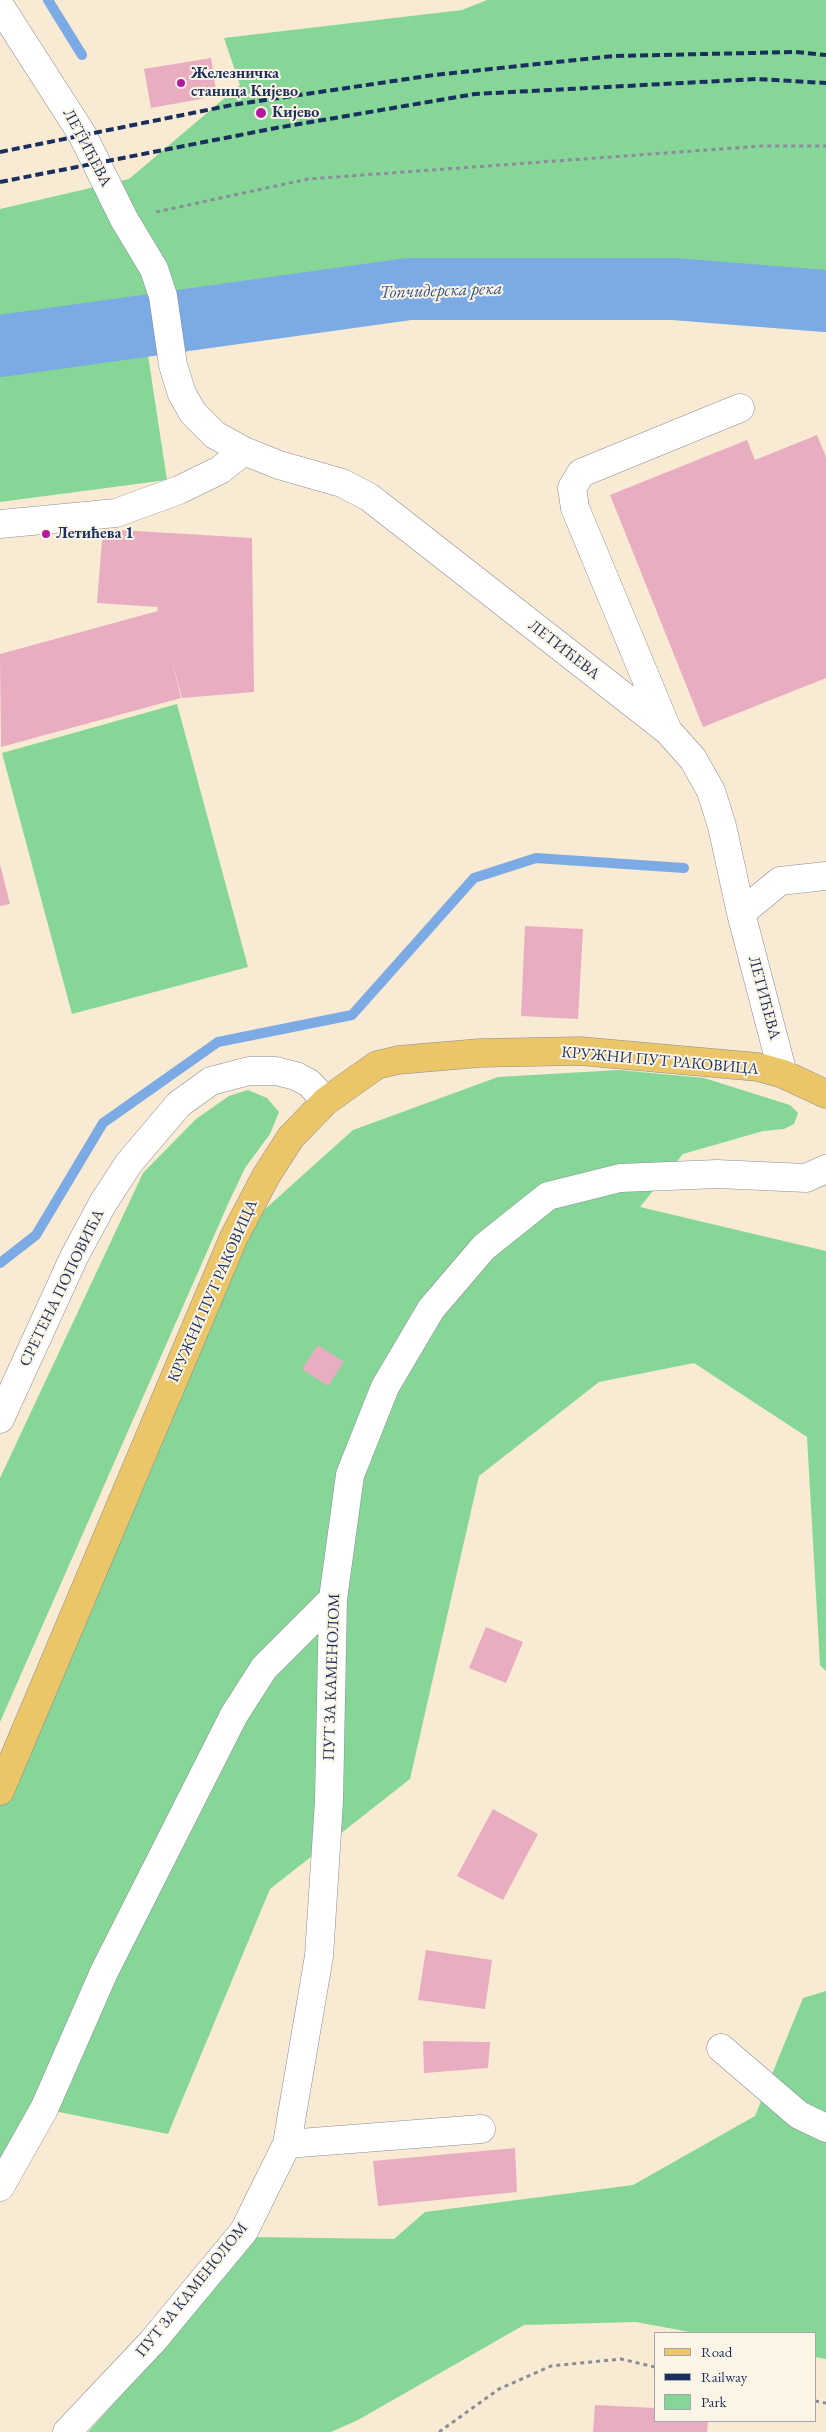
<!DOCTYPE html>
<html>
<head>
<meta charset="utf-8">
<style>
  body { margin:0 }
  #map { position:relative; width:826px; height:2432px; overflow:hidden; background:#f8ead3; font-family:"EB Garamond",serif }
  canvas { display:block }
  .legend { position:absolute; left:654px; top:2332px; width:162px; height:90px; box-sizing:border-box; background:#fcf5e5; border:1px solid #a2a6af; margin:0; padding:6px 9px; list-style:none; font-size:15px; color:#1b2f5e }
  .legend li { display:flex; align-items:center; gap:10px; height:25px }
  .legend b { width:25px; border:1px solid #a2a6af }
</style>
</head>
<body>
<div id="map">
<canvas width="826" height="2432"></canvas>
<ul class="legend">
<li><b style="height:6px;background:#ebc669"></b>Road</li>
<li><b style="height:6px;background:#1b2f5e"></b>Railway</li>
<li><b style="height:14px;background:#86d797"></b>Park</li>
</ul>
</div>
<script>
const ctx = document.querySelector('canvas').getContext('2d');
ctx.lineJoin = 'round';
function fillPath(path, color) { ctx.fillStyle = color; ctx.fill(path, 'evenodd'); }
const poly = rows => new Path2D(rows.map(r => 'M' + r).join(''));
function trace(path, color, width, dash) { ctx.strokeStyle = color; ctx.lineWidth = width; ctx.lineCap = dash ? 'butt' : 'round'; ctx.setLineDash(dash || []); ctx.stroke(path); }
function write(font, color, halo, rows, align = 'center') {
  ctx.font = font + ' "EB Garamond",serif'; ctx.lineWidth = 4; ctx.setLineDash([]); ctx.textBaseline = 'middle'; ctx.strokeStyle = halo; ctx.fillStyle = color; for (const [text, x, y, turn = 0] of rows) {
    ctx.save(); ctx.translate(x, y); ctx.rotate((+turn || 0) * Math.PI / 180); ctx.textAlign = isNaN(turn) ? turn : align; if (halo) ctx.strokeText(text, 0, 0); ctx.fillText(text, 0, 0); ctx.restore();
  }
}
const green = poly([
  [487,0,826,0,826,291,521,267,224,303,142,316,167,480,0,502,0,209,129,179,240,85,224,38,462,10],
  [177,704,248,967,72,1014,2,753],
  [619,1070,704,1078,790,1105,798,1113,794,1124,784,1129,763,1131,683,1154,640,1207,826,1251,826,1671,820,1665,807,1437,694,1363,599,1382,479,1476,410,1779,270,1889,168,2134,44,2109,0,2183,0,1791,234,1237,353,1130,498,1077],
  [248,1090,267,1098,279,1112,270,1134,245,1168,228,1204,0,1722,0,1478,143,1173,196,1119,229,1096],
  [826,1991,826,2359,815,2357,815,2333,695,2333,636,2322,524,2325,358,2420,331,2432,88,2432,178,2332,251,2237,394,2239,425,2212,633,2185,755,2116,803,1998]
]);
const stream = poly([
  [48,0,82,55],
  [0,1263,36,1235,103,1123,218,1042,352,1015,474,878,536,858,684,868]
]);
const river = poly([
  [0,346,409,289,674,289,826,301]
]);
const building = poly([
  [211,58,217,96,151,108,144,69],
  [817,435,826,457,826,678,703,727,610,495,747,440,755,460],
  [103,529,252,538,254,692,182,698,171,657,181,698,1,747,0,654,158,611,157,607,97,603],
  [0,864,10,904,0,906],
  [525,926,583,929,578,1019,521,1016],
  [318,1345,344,1362,328,1386,302,1369],
  [486,1627,523,1642,506,1683,469,1668],
  [493,1809,538,1834,503,1900,457,1876],
  [426,1950,492,1960,485,2009,418,2000],
  [423,2041,490,2042,488,2068,424,2073],
  [515,2148,517,2192,378,2206,373,2161],
  [595,2405,655,2408,655,2421,708,2421,707,2432,593,2432]
]);
const path = poly([
  [156,212,308,179,762,146,826,146],
  [815,2401,826,2403],
  [439,2432,499,2389,551,2366,621,2359,655,2367]
]);
const minor = poly([
  [0,6,82,134,124,219,154,269,163,296,173,365,182,394,193,413,215,435,244,451,279,465,342,483,369,497,668,731,693,759,711,791,722,826,741,913,783,1074],
  [0,524,116,513,179,490,220,470,244,451],
  [667,729,575,508,572,488,581,473,740,408],
  [741,913,780,881,826,876],
  [0,1419,74,1257,103,1203,129,1163,179,1104,211,1081,249,1071,276,1071,296,1076,309,1083,326,1101],
  [721,2048,799,2115,826,2128],
  [287,2144,481,2129],
  [0,2187,44,2109,104,1972,234,1715,264,1668,333,1599],
  [67,2432,152,2342,244,2231,287,2144,319,1956,329,1801,333,1599,350,1475,385,1387,431,1309,484,1247,548,1196,620,1178,717,1174,806,1178,826,1169]
]);
const major = poly([
  [0,1791,234,1237,266,1176,291,1137,326,1101,377,1065,398,1060,480,1053,580,1051,758,1067,783,1074,826,1094]
]);
const rail = poly([
  [0,152,232,105,434,75,614,56,796,52,826,55],
  [0,182,276,128,475,94,757,79,826,83]
]);
const markers = [
  [181,83,5,"#b5179e"],
  [261,113,6,"#b5179e"],
  [46,534,5,"#b5179e"]
];
const poiNames = [
  ["Железничка",191,74],
  ["станица Кијево",191,92],
  ["Кијево",272,113],
  ["Летићева 1",56,534]
];
const streetNames = [
  ["ЛЕТИЋЕВА",87,148,62],
  ["ЛЕТИЋЕВА",564,650,38],
  ["ЛЕТИЋЕВА",764,998,75],
  ["КРУЖНИ ПУТ РАКОВИЦА",660,1061,5],
  ["СРЕТЕНА ПОПОВИЋА",62,1288,-64],
  ["КРУЖНИ ПУТ РАКОВИЦА",213,1291,-66],
  ["ПУТ ЗА КАМЕНОЛОМ",332,1677,-88],
  ["ПУТ ЗА КАМЕНОЛОМ",192,2290,-51]
];
const waterNames = [
  ["Топчидерска река",441,291,-2]
];
fillPath(green, '#86d797');
trace(stream, '#7baae5', 10);
trace(river, '#7baae5', 62);
fillPath(building, '#e9adc1');
trace(minor, '#8a8c98', 29);
trace(major, '#8a8c98', 29);
trace(path, '#8a8c98', 3, [4, 4]);
trace(minor, '#fff', 28);
trace(major, '#ebc669', 28);
trace(rail, '#1b2f5e', 4, [8, 4]);
for (const [x, y, r, color] of markers) { const dot = new Path2D(); dot.arc(x, y, r, 0, 2 * Math.PI); ctx.fillStyle = color; ctx.fill(dot); trace(dot, '#fcf5e5', 2); }
write('bold 16px', '#1b2f5e', '#fcf5e5', poiNames, 'left');
write('16px', '#1b2f5e', '#fcf5e5', streetNames);
write('italic 18px', '#385486', '#fcf5e5', waterNames);
</script>
</body>
</html>
